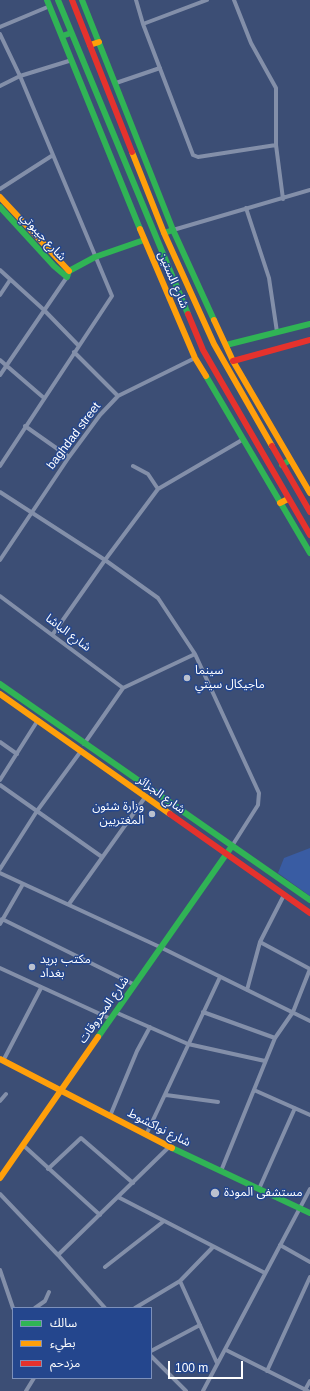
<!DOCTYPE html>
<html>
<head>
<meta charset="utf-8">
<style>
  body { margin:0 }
  #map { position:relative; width:310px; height:1391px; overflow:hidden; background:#3c4e75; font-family:Helvetica,"Noto Sans Arabic",sans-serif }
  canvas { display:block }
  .legend { position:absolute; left:12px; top:1307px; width:140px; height:72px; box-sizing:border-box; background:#24468d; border:1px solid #7c90bb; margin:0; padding:5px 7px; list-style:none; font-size:12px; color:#fff }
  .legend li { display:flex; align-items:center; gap:8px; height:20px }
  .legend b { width:20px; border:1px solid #7c90bb }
  .scale { position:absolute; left:168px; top:1361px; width:75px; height:18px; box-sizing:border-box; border:2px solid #fff; border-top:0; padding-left:5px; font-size:12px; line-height:14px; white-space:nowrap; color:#fff; -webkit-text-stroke:3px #24468d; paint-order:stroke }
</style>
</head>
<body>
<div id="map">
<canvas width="310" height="1391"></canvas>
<ul class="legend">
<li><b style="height:5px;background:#30b455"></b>سالك</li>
<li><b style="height:5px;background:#ff9f0a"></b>بطيء</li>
<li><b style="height:5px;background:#e5322d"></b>مزدحم</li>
</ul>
<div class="scale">100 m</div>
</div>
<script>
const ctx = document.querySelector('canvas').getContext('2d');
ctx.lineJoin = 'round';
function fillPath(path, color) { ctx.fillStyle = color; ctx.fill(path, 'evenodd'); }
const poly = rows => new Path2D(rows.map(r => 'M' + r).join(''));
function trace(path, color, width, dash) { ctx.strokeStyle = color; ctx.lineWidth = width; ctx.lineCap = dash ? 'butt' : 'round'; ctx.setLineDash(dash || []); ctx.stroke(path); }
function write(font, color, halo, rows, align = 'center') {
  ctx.font = font + ' Helvetica,"Noto Sans Arabic",sans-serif'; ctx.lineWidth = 3; ctx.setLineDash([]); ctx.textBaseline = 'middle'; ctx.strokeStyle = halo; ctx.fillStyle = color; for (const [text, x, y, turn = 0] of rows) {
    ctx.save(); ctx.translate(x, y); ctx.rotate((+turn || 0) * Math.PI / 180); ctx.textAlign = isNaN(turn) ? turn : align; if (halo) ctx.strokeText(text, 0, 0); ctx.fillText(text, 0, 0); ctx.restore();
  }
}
const green = poly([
  [310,848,310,896,278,873,284,858]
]);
const street = poly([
  [136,0,143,24,193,155,198,157,276,145],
  [234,0,251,43,276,88,276,145,283,199],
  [143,24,207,0],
  [0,27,50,6],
  [0,34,20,76,112,296,0,466],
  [116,83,160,68],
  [0,86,20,76,72,60],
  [0,189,53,155],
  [246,208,269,278,277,332],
  [173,230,310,190],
  [0,270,44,310,78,345],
  [0,295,10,280],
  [74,352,118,396],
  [0,360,44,398],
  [0,375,67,277],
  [25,426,69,457],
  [133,466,148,474,158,489],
  [0,492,105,560,158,598,195,654,259,793,258,805,232,846],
  [0,560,69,457,100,415,118,396,195,358],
  [0,596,123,688],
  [53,634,105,560,158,489,242,440],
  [0,742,17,754],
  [84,744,123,688,195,654],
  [0,780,38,720],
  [0,785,102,857],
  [0,869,37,811,81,751],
  [0,873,162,948,310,1021],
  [69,904,146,796],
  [2,919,135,985],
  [0,924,23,884],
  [0,968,111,1019],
  [247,990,260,942,284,895],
  [115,1012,188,1044,265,1061],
  [203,1012,275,1038],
  [3,1061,41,988],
  [254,1090,310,1115],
  [166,1095,218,1102],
  [0,1101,6,1094],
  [110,1116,137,1051,150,1027],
  [146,1135,220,977],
  [23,1145,100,1215],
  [48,1169,81,1138,133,1183],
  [221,1171,275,1038,293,1012,310,969,260,942],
  [259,1189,295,1108],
  [0,1194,58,1255,105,1308],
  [118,1197,265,1273],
  [280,1245,310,1262],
  [58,1255,170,1146],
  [105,1267,164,1221],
  [0,1270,13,1308],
  [180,1281,217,1363],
  [35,1308,45,1301,49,1292],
  [135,1308,180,1281,213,1247],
  [226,1350,308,1391],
  [151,1351,200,1325],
  [151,1356,186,1391],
  [267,1371,310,1277],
  [305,1390,310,1381],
  [26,1391,34,1378],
  [203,1391,310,1189]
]);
const fast = poly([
  [47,0,140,229],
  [58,0,188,314],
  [82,0,173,230,214,320],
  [62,36,71,33],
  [0,207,54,266,67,277,69,271,95,257,144,240],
  [164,233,173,230],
  [226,345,310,324],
  [206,376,310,553],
  [282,465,290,460],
  [0,684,310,900],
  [98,1037,232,846],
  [172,1148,310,1213]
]);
const slow = poly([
  [90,45,99,42],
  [132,152,164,233,214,344,272,446],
  [0,197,69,271],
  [140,229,195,358,206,376],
  [214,320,233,361,310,493],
  [280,503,288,499],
  [0,694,170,814],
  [0,1059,172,1148],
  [0,1178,98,1037]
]);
const jam = poly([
  [72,0,132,152],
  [188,314,203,350,310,535],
  [233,361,310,340],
  [272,446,310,512],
  [170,814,310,913]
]);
const markers = [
  [187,678,4,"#bbc1cf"],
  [152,814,4,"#bbc1cf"],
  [32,967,4,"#bbc1cf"],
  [215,1193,5,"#bbc1cf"]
];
const streetNames = [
  ["شارع جيبوتي",43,237,47],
  ["شارع الستين",173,280,67],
  ["baghdad street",74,436,-53],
  ["شارع الباشا",68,633,37],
  ["شارع الجزائر",161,795,36],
  ["شارع المحروقات",104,1010,-55],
  ["شارع نواكشوط",159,1128,27]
];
const poiNames = [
  ["سينما",195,671],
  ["ماجيكال سيتي",195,685],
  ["وزارة شئون",144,807,"right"],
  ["المغتربين",144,821,"right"],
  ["مكتب بريد",40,960],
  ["بغداد",40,974],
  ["مستشفى المودة",224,1193]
];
fillPath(green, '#395ca3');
trace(street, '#838fa9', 4);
trace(fast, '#30b455', 6);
trace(slow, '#ff9f0a', 6);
trace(jam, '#e5322d', 6);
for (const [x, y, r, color] of markers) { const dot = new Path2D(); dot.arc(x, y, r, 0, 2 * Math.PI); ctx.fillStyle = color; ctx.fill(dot); trace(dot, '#24468d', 1.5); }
write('12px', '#fff', '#24468d', streetNames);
write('12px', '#fff', '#24468d', poiNames, 'left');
</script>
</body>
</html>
